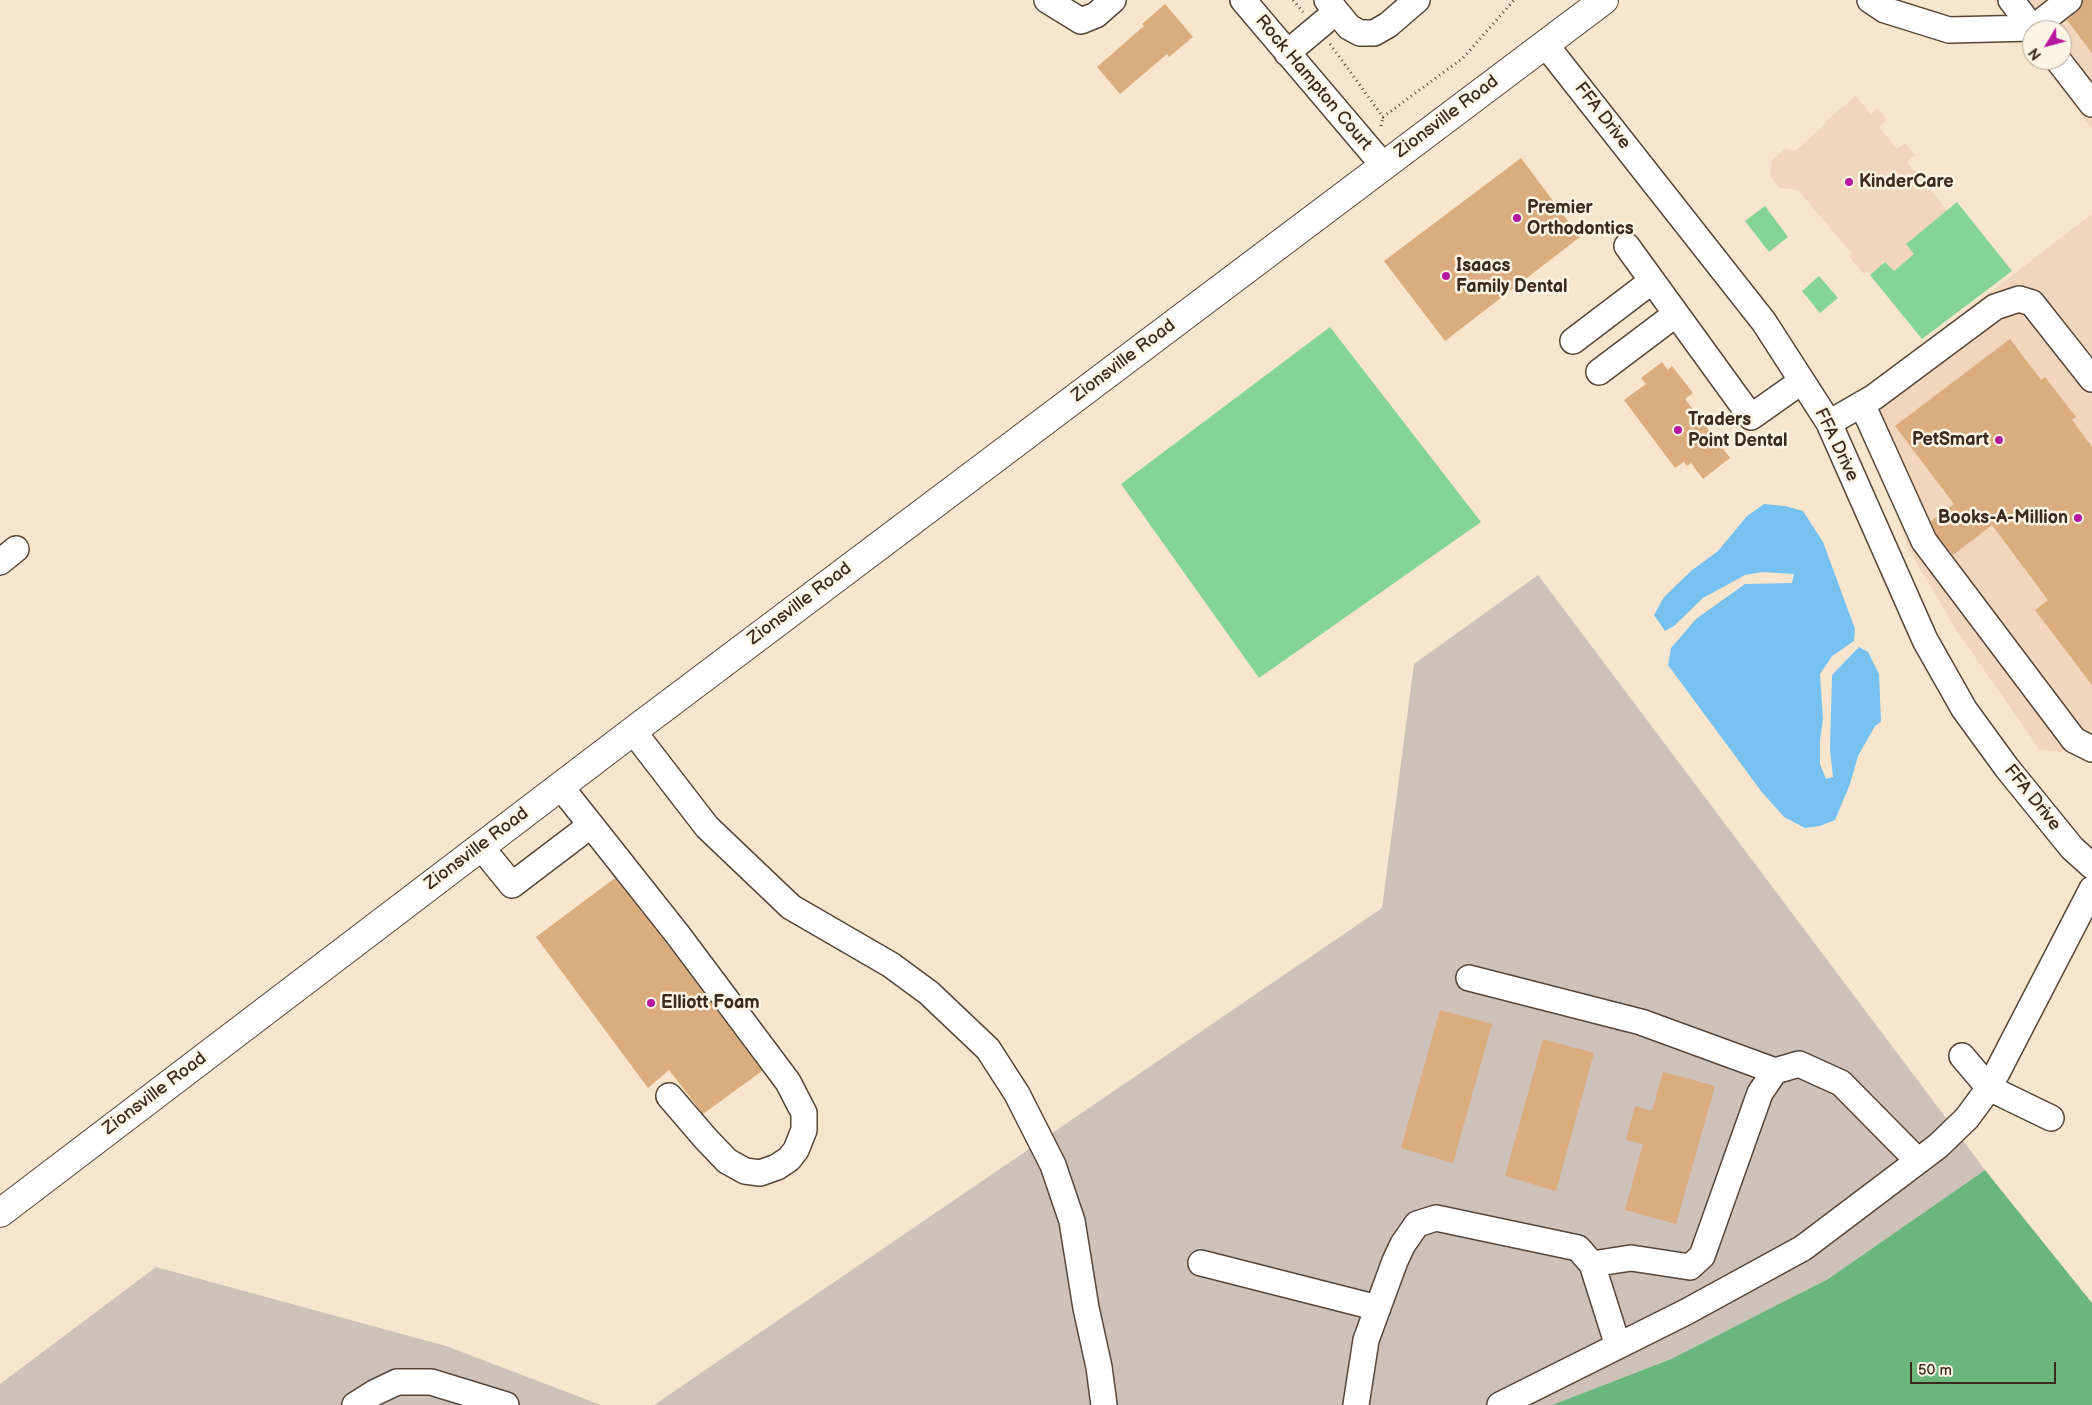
<!DOCTYPE html>
<html>
<head>
<meta charset="utf-8">
<style>
  body { margin:0 }
  #map { position:relative; width:2092px; height:1405px; overflow:hidden; background:#f7e6cd; font-family:"Balsamiq Sans",sans-serif }
  canvas { display:block }
  .north { position:absolute; left:2022px; top:20px; width:50px; height:50px; box-sizing:border-box; background:#fcf5e5; border:1px solid #afa495; border-radius:50%; rotate:233deg; font-size:14px; font-weight:700; line-height:20px; text-align:center; color:#3b2a1e }
  .north::after { content:''; display:block; margin:auto; width:18px; height:22px; background:#b5179e; clip-path:polygon(50% 0,100% 100%,50% 72%,0 100%) }
  .scale { position:absolute; left:1910px; top:1362px; width:146px; height:22px; box-sizing:border-box; border:2px solid #3b2a1e; border-top:0; padding-left:6px; font-size:15px; line-height:18px; white-space:nowrap; color:#3b2a1e; -webkit-text-stroke:4px #fcf5e5; paint-order:stroke }
</style>
</head>
<body>
<div id="map">
<canvas width="2092" height="1405"></canvas>
<div class="north">N</div>
<div class="scale">50 m</div>
</div>
<script>
const ctx = document.querySelector('canvas').getContext('2d');
ctx.lineJoin = 'round';
function fillPath(path, color) { ctx.fillStyle = color; ctx.fill(path, 'evenodd'); }
const poly = rows => new Path2D(rows.map(r => 'M' + r).join(''));
function trace(path, color, width, dash) { ctx.strokeStyle = color; ctx.lineWidth = width; ctx.lineCap = dash ? 'butt' : 'round'; ctx.setLineDash(dash || []); ctx.stroke(path); }
function write(font, color, halo, rows, align = 'center') {
  ctx.font = font + ' "Balsamiq Sans",sans-serif'; ctx.lineWidth = 5; ctx.setLineDash([]); ctx.textBaseline = 'middle'; ctx.strokeStyle = halo; ctx.fillStyle = color; for (const [text, x, y, turn = 0] of rows) {
    ctx.save(); ctx.translate(x, y); ctx.rotate((+turn || 0) * Math.PI / 180); ctx.textAlign = isNaN(turn) ? turn : align; if (halo) ctx.strokeText(text, 0, 0); ctx.fillText(text, 0, 0); ctx.restore();
  }
}
const built = poly([
  [1994,0,2092,0,2092,129,2039,60,2062,60,2062,30,2032,30,2032,50],
  [1856,96,1871,114,1878,108,1887,119,1879,127,1897,149,1905,143,1915,155,1907,162,1947,210,1906,244,1915,254,1894,272,1885,262,1870,275,1867,272,1864,274,1849,256,1852,254,1798,190,1780,188,1770,176,1772,160,1785,149,1795,151,1827,123,1826,121],
  [2092,214,2092,729,2061,752,2040,750,1957,631,1908,548,1857,394]
]);
const industrial = poly([
  [1538,575,1985,1170,1828,1279,1671,1359,1552,1405,654,1405,1382,908,1414,664],
  [156,1267,446,1346,601,1405,0,1405,0,1384]
]);
const green = poly([
  [1957,202,2012,271,1922,339,1870,275,1885,262,1894,271,1914,254,1906,244],
  [1765,206,1788,237,1769,252,1745,221],
  [1819,276,1838,298,1820,313,1802,291],
  [1330,327,1481,522,1259,678,1121,484]
]);
const forest = poly([
  [1985,1170,2092,1303,2092,1405,1552,1405,1671,1359,1828,1279]
]);
const water = poly([
  [1764,504,1785,506,1803,511,1823,542,1855,629,1854,641,1832,656,1820,674,1823,719,1820,740,1820,764,1826,779,1833,777,1830,749,1832,675,1859,647,1868,652,1879,674,1881,722,1875,726,1858,756,1850,784,1835,820,1820,826,1805,828,1784,817,1761,791,1668,665,1671,648,1696,619,1745,584,1792,583,1794,574,1762,572,1745,575,1703,598,1674,626,1665,631,1654,615,1664,597,1691,571,1718,551,1747,516]
]);
const building = poly([
  [2083,0,2092,0,2092,53,2067,20,2078,11,2082,6],
  [1165,4,1193,37,1169,57,1167,54,1120,94,1097,67,1144,26,1142,24],
  [1521,158,1580,237,1445,341,1384,261],
  [2010,339,2041,380,2045,377,2076,417,2072,420,2092,447,2092,685,2035,610,2048,600,1992,525,1953,555,1936,534,1931,521,1954,504,1895,426],
  [1662,362,1668,370,1672,366,1693,393,1685,399,1730,458,1703,479,1691,463,1687,466,1684,462,1675,468,1624,400,1646,384,1641,378],
  [615,878,667,944,762,1071,703,1114,669,1070,648,1088,536,937],
  [1440,1010,1492,1024,1453,1163,1401,1148],
  [1543,1039,1594,1053,1556,1191,1505,1176],
  [1663,1072,1715,1086,1676,1224,1625,1210,1643,1144,1626,1140,1635,1106,1652,1111]
]);
const path = poly([
  [1293,0,1303,12],
  [1330,44,1383,117,1463,58,1514,0],
  [1381,126,1383,117]
]);
const minor = poly([
  [1047,0,1081,21,1096,15,1113,0],
  [1243,0,1383,165],
  [1327,0,1349,27,1360,33,1374,33,1388,25,1417,0],
  [1870,0,1885,10,1949,30,2033,28,2069,0],
  [2011,0,2034,30],
  [1545,44,1764,322,1829,423,1925,640,1964,709,2007,768,2072,848,2092,866],
  [1287,53,1336,12],
  [2058,60,2092,104],
  [1627,246,1751,417,1802,381],
  [1573,341,1652,281],
  [1599,372,1676,314],
  [1862,404,1924,541,2074,740,2092,749],
  [1829,423,1874,397,1995,307,2019,299,2032,303,2092,379],
  [0,562,16,549],
  [633,731,707,827,791,907,891,965,929,993,988,1049,1017,1094,1053,1165,1072,1221,1086,1308,1099,1367,1104,1405],
  [591,825,678,935,788,1082,804,1113,804,1130,796,1150,789,1159,777,1167,760,1173,745,1171,727,1161,706,1139,669,1096],
  [481,847,512,885,591,825,560,786],
  [1469,978,1641,1022,1775,1071],
  [1962,1056,1989,1088,2051,1118],
  [1201,1263,1378,1308],
  [1592,1264,1631,1258,1690,1267,1702,1256,1760,1093,1775,1071,1799,1064,1841,1083,1918,1161],
  [355,1405,374,1393,397,1382,431,1382,506,1405],
  [1356,1405,1366,1340,1395,1261,1403,1244,1417,1224,1436,1218,1578,1248,1592,1264,1618,1346],
  [1500,1405,1686,1312,1803,1248,1938,1146,1967,1118,1989,1088,2092,889]
]);
const major = poly([
  [0,1213,633,731,1604,0]
]);
const markers = [
  [1849,182,5,"#b5179e"],
  [1517,218,5,"#b5179e"],
  [1446,276,5,"#b5179e"],
  [1678,430,5,"#b5179e"],
  [1999,440,5,"#b5179e"],
  [2078,518,5,"#b5179e"],
  [651,1003,5,"#b5179e"]
];
const streetNames = [
  ["Rock Hampton Court",1313,83,50],
  ["FFA Drive",1602,116,52],
  ["Zionsville Road",1447,117,-37],
  ["Zionsville Road",1124,361,-37],
  ["FFA Drive",1836,445,64],
  ["Zionsville Road",800,604,-37],
  ["FFA Drive",2032,798,51],
  ["Zionsville Road",477,849,-37],
  ["Zionsville Road",155,1094,-37]
];
const poiNames = [
  ["KinderCare",1859,182],
  ["Premier",1527,208],
  ["Orthodontics",1527,229],
  ["Isaacs",1456,266],
  ["Family Dental",1456,287],
  ["Traders",1688,420],
  ["Point Dental",1688,441],
  ["PetSmart",1989,440,"right"],
  ["Books-A-Million",2068,518,"right"],
  ["Elliott Foam",661,1003]
];
fillPath(built, '#f1d5bd');
fillPath(industrial, '#cec1ba');
fillPath(green, '#84d595');
fillPath(forest, '#6bb67e');
fillPath(water, '#76c1ef');
fillPath(building, '#dbac7d');
trace(minor, '#574638', 28);
trace(major, '#574638', 30);
trace(path, '#574638', 3, [1, 4]);
trace(minor, '#fff', 25);
trace(major, '#fff', 28);
for (const [x, y, r, color] of markers) { const dot = new Path2D(); dot.arc(x, y, r, 0, 2 * Math.PI); ctx.fillStyle = color; ctx.fill(dot); trace(dot, '#fcf5e5', 2); }
write('18px', '#3b2a1e', '#fcf5e5', streetNames);
write('bold 18px', '#3b2a1e', '#fcf5e5', poiNames, 'left');
</script>
</body>
</html>
